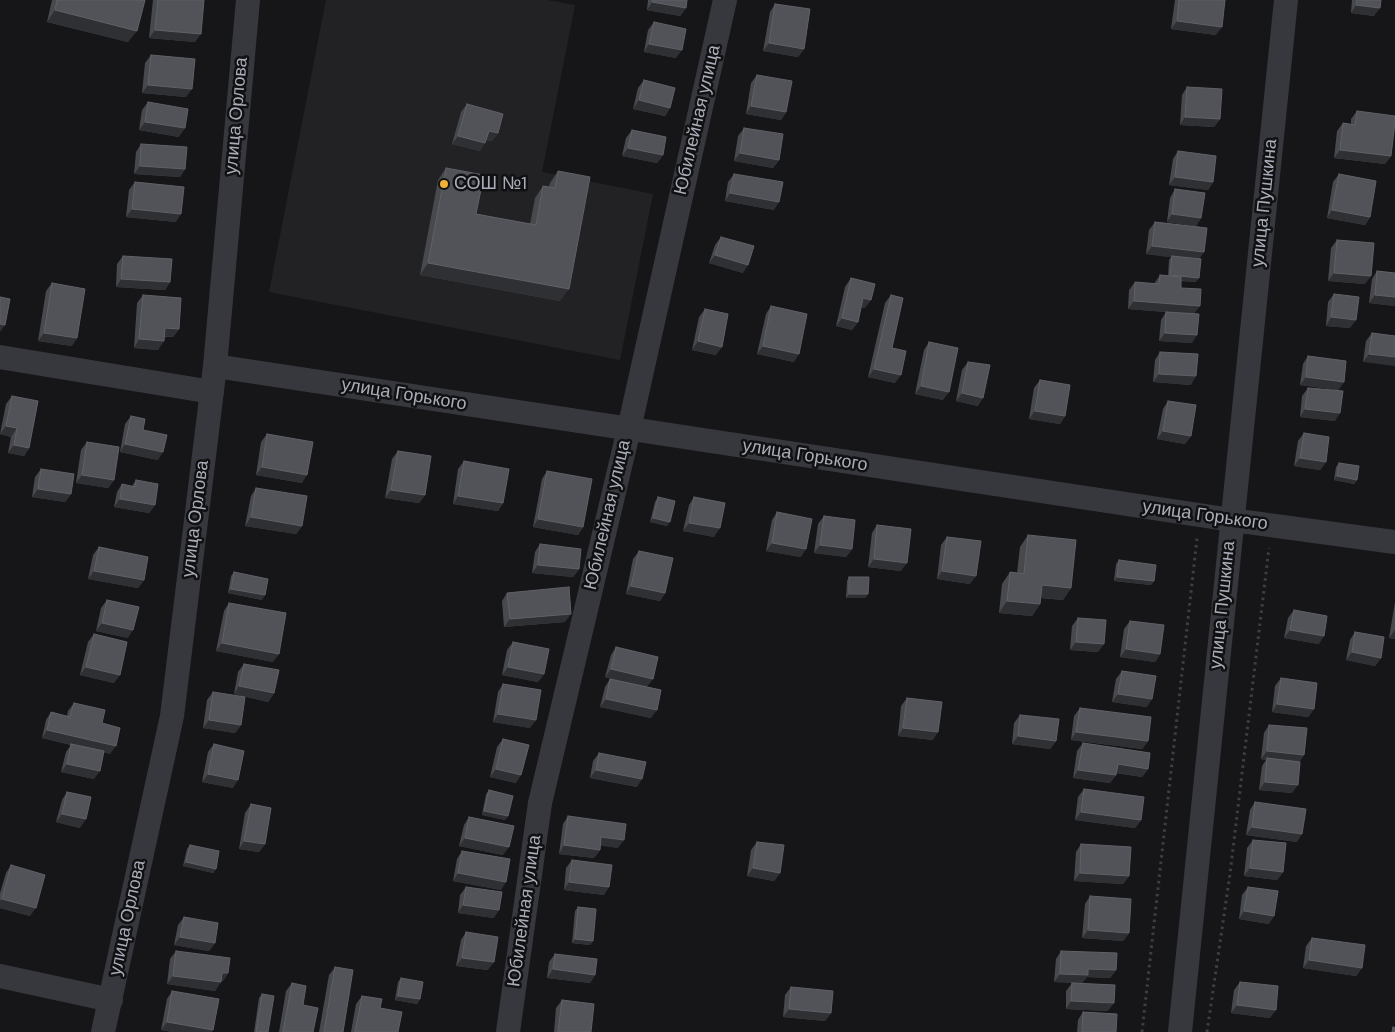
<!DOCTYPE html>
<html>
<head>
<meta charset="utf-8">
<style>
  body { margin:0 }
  canvas { display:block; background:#161618 }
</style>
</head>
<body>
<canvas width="1395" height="1032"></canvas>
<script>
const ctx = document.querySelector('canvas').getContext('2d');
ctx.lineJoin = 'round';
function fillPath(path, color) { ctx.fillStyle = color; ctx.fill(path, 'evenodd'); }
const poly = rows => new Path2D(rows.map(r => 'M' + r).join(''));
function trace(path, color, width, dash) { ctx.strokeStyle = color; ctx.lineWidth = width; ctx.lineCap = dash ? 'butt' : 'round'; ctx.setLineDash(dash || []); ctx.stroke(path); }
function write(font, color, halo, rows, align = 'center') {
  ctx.font = font + ' "DM Sans",sans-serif'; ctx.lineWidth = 5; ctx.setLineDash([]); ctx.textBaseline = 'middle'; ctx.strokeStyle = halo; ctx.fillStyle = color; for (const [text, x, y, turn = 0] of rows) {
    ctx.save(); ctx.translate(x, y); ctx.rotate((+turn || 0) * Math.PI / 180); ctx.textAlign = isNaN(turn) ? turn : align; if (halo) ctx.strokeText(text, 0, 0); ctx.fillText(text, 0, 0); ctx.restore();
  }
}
const built = poly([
  [326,0,547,0,575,5,542,172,653,194,620,360,269,292]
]);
const path = poly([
  [1142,1032,1197,538],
  [1207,1032,1230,874,1269,548]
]);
const minor = poly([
  [0,357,212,392],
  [215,366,1232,520,1395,542],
  [0,976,111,1000],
  [103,1032,172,716,215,366,248,0],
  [508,1032,540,803,629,429,725,0],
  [1180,1032,1286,0]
]);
const wall = poly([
  [52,0,145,0,128,42,47,22],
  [153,0,204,0,195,42,149,38],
  [648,0,687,0,686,8,680,16,647,10],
  [1175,0,1225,0,1216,35,1171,29],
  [1352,0,1381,0,1374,16,1351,13],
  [775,4,804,49,798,57,763,51,770,12],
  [654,22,676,58,644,52,648,30],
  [151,55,186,97,142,93,145,63],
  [757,75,786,112,781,120,746,114,751,83],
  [644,80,670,108,665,116,633,109,638,88],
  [1187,87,1220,119,1214,127,1180,125,1182,95],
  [148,102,179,137,139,130,142,110],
  [467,104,498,133,492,141,486,140,480,151,452,144,461,112],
  [1357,111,1391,156,1385,164,1334,158,1337,131,1343,123,1351,124,1351,119],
  [744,128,779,160,773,168,734,161,738,136],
  [632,130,663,155,657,163,622,156,626,138],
  [141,144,185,169,180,177,134,174,136,152],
  [1178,151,1213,182,1208,190,1169,185,1173,159],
  [446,168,476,214,530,224,535,198,543,186,549,187,550,183,558,171,560,301,420,275,438,180],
  [734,174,774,210,725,201,728,182],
  [1339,174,1370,217,1365,225,1327,218,1333,182],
  [135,182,176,222,126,217,129,190],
  [1175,189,1201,218,1196,226,1167,222,1170,198],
  [1155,222,1200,259,1196,282,1181,281,1181,288,1195,313,1192,343,1159,341,1161,320,1166,312,1128,309,1129,290,1135,282,1154,284,1160,275,1168,276,1169,260,1171,257,1146,254,1149,230],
  [721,237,743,273,709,263,715,245],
  [1337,240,1365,284,1328,281,1331,248],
  [123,256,170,282,165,290,116,287,117,264],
  [1377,271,1395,273,1395,306,1369,303,1372,279],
  [851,278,865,308,861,307,858,322,852,330,836,326,845,287],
  [52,283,72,346,38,341,46,291],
  [1334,294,1350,328,1326,326,1328,302],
  [143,295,179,329,173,337,164,337,158,350,134,348,137,303],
  [891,295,892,348,895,383,868,377,885,303],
  [771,306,794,362,757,354,766,314],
  [705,309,716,355,692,350,699,317],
  [1372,333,1395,336,1363,362,1366,341],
  [929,342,943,400,915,394,924,350],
  [1160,352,1191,385,1153,382,1155,360],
  [1308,356,1344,382,1338,390,1300,385,1303,364],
  [968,362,978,406,956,401,962,370],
  [1040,380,1065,416,1060,424,1029,419,1034,388],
  [1308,388,1335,421,1300,417,1302,396],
  [12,396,29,448,24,456,8,453,11,437,0,434,6,404],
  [1168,401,1191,436,1185,444,1157,439,1163,409],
  [131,416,143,430,158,460,120,452,125,424],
  [1304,433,1326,462,1320,470,1294,466,1298,441],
  [267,434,302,483,256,475,261,442],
  [87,442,114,480,108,488,76,483,81,450],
  [398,451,425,495,419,503,385,498,392,459],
  [464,461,503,503,498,511,453,504,458,469],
  [1339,463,1357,480,1354,484,1334,480,1336,467],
  [41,469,71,494,65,502,32,497,35,477],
  [547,471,583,527,578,535,533,527,542,479],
  [136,480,155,505,149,513,114,507,117,492,122,484,132,486],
  [256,488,302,526,296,534,245,526,251,496],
  [658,497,667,526,650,522,655,502],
  [694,497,714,537,683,531,689,505],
  [777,512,801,557,766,551,772,520],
  [824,516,852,549,846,557,814,553,818,524],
  [877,525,901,571,868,567,872,533],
  [1028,535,1071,588,1063,600,1040,598,1040,604,1032,616,999,613,1002,584,1010,572,1017,573,1020,547],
  [947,537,970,584,937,579,941,545],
  [540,544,579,569,573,577,532,573,535,552],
  [99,547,144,580,138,588,88,579,93,555],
  [639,551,665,593,660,601,626,594,633,559],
  [1119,560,1154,581,1151,585,1114,581,1116,564],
  [234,572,262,600,228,593,231,576],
  [849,577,868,594,865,598,846,598,847,581],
  [507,593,565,622,504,627,502,601],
  [107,600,128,638,96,631,101,608],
  [1395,602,1395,639,1389,638],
  [229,603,273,662,216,651,224,611],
  [1294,610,1319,644,1284,638,1288,618],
  [1078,618,1098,652,1070,650,1072,626],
  [1130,621,1160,654,1155,662,1120,657,1124,629],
  [1355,632,1381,658,1375,666,1346,660,1350,640],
  [94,634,114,683,80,675,88,642],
  [513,642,544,674,538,682,502,675,507,650],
  [616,647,647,687,651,718,600,707,605,687,610,679,644,686,605,677,611,655],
  [244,664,274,693,268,702,234,694,238,672],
  [1122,671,1147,707,1112,702,1116,679],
  [1281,678,1314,709,1308,717,1272,712,1275,686],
  [503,684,530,728,493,722,498,692],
  [213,692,241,725,235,733,203,728,207,700],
  [907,698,933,740,898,736,901,706],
  [74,703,102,723,110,754,104,752,94,779,61,772,66,752,71,745,42,738,46,720,51,712,67,716,68,711],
  [1080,708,1148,741,1142,749,1071,740,1074,716],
  [1020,715,1056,741,1050,749,1012,744,1014,723],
  [1269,725,1300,762,1292,793,1259,790,1262,766,1266,760,1261,759,1264,733],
  [503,739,516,783,490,777,497,747],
  [1083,743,1148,769,1142,777,1116,773,1116,775,1110,783,1073,778,1077,751],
  [214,744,233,788,202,782,208,752],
  [599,753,637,787,590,778,593,761],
  [1084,789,1141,820,1135,828,1075,820,1078,797],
  [489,790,508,816,505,820,482,815,486,794],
  [67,792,80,828,56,822,62,800],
  [1255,802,1297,842,1246,835,1250,810],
  [251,804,265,844,259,852,239,849,245,813],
  [568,816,618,848,600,845,600,850,594,858,559,854,563,824],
  [469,817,503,855,459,846,464,825],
  [1253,840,1283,872,1277,880,1244,876,1247,848],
  [757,842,780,873,774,881,747,876,751,850],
  [1081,844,1129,876,1123,884,1074,881,1076,852],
  [190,845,216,869,213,873,183,866,187,849],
  [462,851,501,890,453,881,457,859],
  [572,860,604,895,564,890,566,868],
  [11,865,30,916,0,908,0,893,6,873],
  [466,887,494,918,458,913,460,895],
  [1248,887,1269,924,1239,919,1242,895],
  [1090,896,1129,933,1123,941,1082,938,1085,904],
  [578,907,593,941,590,945,572,943,575,911],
  [184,917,215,943,209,951,174,945,178,925],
  [466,932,488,970,456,966,461,940],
  [1312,938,1362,968,1356,976,1303,968,1306,946],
  [176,951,228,973,223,981,221,981,215,991,167,984,170,959],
  [1061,951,1116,970,1110,978,1087,977,1082,983,1054,982,1056,959],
  [555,954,595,975,590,983,547,978,549,962],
  [335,967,343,1032,319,1032,329,975],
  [401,978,420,999,417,1004,395,1000,398,982],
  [1240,982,1270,1018,1231,1013,1234,990],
  [292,983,303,1005,313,1032,279,1032,286,991],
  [1072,983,1108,1011,1066,1009,1066,991],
  [791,987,831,1013,825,1021,783,1017,785,995],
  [172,991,212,1032,173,1032,161,1030,167,999],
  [262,994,268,1032,254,1032,259,998],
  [362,996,380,1008,398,1032,351,1032,356,1004],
  [562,1000,591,1032,554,1032,556,1008],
  [1083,1012,1116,1032,1077,1032,1078,1020]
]);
const shadedWall = poly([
  [652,2,686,8,680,16,647,10],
  [1356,5,1380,8,1374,16,1351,13],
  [55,10,137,31,128,42,47,22],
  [1177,21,1222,27,1216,35,1171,29],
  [155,30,201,34,195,42,149,38],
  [769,43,804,49,798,57,763,51],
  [649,44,682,50,676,58,644,52],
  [148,85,192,89,186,97,142,93],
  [639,100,670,108,665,116,633,109],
  [751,106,786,112,781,120,746,114],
  [1185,117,1220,119,1214,127,1180,125],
  [145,122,185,128,179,137,139,130],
  [489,131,498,133,492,141,483,139],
  [458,136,485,143,480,151,452,144],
  [628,148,663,155,657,163,622,156],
  [1340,150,1391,156,1385,164,1334,158],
  [740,153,779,160,773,168,734,161],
  [140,166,185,169,180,177,134,174],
  [1175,177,1213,182,1208,190,1169,185],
  [730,193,779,202,774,210,725,201],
  [132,209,181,214,176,222,126,217],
  [1332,210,1370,217,1365,225,1327,218],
  [1172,214,1201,218,1196,226,1167,222],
  [1152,246,1204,252,1198,261,1146,254],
  [715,255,748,265,743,273,709,263],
  [428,263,569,289,560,301,420,275],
  [1334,273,1371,276,1365,284,1328,281],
  [1170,275,1199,278,1196,282,1167,279],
  [121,279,170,282,165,290,116,287],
  [1375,295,1395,297,1395,306,1369,303],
  [863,298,871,300,865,308,857,306],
  [1134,301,1200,306,1194,314,1128,309],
  [1331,317,1356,320,1350,328,1326,326],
  [842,318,858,322,852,330,836,326],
  [0,324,5,325,0,332],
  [165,328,179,329,173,337,159,336],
  [44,333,77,338,72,346,38,341],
  [1165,333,1197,335,1192,343,1159,341],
  [139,339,164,341,158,350,134,348],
  [698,341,722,347,716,355,692,350],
  [763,346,799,354,794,362,757,354],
  [1369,354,1395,357,1395,366,1363,362],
  [874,369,901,375,895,383,868,377],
  [1159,374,1196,376,1191,385,1153,382],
  [1306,377,1344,382,1338,390,1300,385],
  [921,386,949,392,943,400,915,394],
  [962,393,983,398,978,406,956,401],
  [1305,409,1340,413,1335,421,1300,417],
  [1035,411,1065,416,1060,424,1029,419],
  [6,426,17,428,11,437,0,434],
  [1163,431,1191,436,1185,444,1157,439],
  [125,444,163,452,158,460,120,452],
  [14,445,29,448,24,456,8,453],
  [1300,458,1326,462,1320,470,1294,466],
  [262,467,307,475,302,483,256,475],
  [82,475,114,480,108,488,76,483],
  [1337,476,1357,480,1354,484,1334,480],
  [38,489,71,494,65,502,32,497],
  [391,490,425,495,419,503,385,498],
  [458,496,503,503,498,511,453,504],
  [120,499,155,505,149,513,114,507],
  [251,517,302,526,296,534,245,526],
  [653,518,670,522,667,526,650,522],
  [538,519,583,527,578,535,533,527],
  [689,523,720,528,714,537,683,531],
  [772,543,806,549,801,557,766,551],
  [820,545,852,549,846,557,814,553],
  [874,559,907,563,901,571,868,567],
  [538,565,579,569,573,577,532,573],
  [94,571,144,580,138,588,88,579],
  [942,571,976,576,970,584,937,579],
  [1117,577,1154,581,1151,585,1114,581],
  [1042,585,1071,588,1063,600,1033,597],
  [631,586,665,593,660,601,626,594],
  [231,589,265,595,262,600,228,593],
  [849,594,868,594,865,598,846,598],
  [1007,601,1040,604,1032,616,999,613],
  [571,614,565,622,504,627,510,619],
  [102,623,133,630,128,638,96,631],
  [1290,630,1324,636,1319,644,1284,638],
  [1395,630,1395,639,1389,638],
  [1076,642,1104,644,1098,652,1070,650],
  [222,643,279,654,273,662,216,651],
  [1126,649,1160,654,1155,662,1120,657],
  [1352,652,1381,658,1375,666,1346,660],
  [86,667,120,675,114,683,80,675],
  [508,667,544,674,538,682,502,675],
  [611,669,653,679,647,687,605,677],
  [239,686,274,693,268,702,234,694],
  [1118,694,1152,699,1147,707,1112,702],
  [606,699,657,710,651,718,600,707],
  [1277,704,1314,709,1308,717,1272,712],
  [498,714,536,720,530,728,493,722],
  [209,720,241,725,235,733,203,728],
  [903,728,938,732,933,740,898,736],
  [47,730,116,746,110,754,42,738],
  [1076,732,1148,741,1142,749,1071,740],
  [1018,736,1056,741,1050,749,1012,744],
  [1267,751,1304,755,1299,763,1267,758,1266,760,1261,759],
  [67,764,100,771,94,779,61,772],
  [1118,764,1148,769,1142,777,1112,772],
  [496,769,521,775,516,783,490,777],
  [596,770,642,779,637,787,590,778],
  [1078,770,1116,775,1110,783,1073,778],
  [208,774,238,780,233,788,202,782],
  [1265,782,1298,785,1292,793,1259,790],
  [484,811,508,816,505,820,482,815],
  [1081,812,1141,820,1135,828,1075,820],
  [62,814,86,819,80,828,56,822],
  [1252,827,1302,834,1297,842,1246,835],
  [601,837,624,840,618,848,596,845],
  [465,838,509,847,503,855,459,846],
  [244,841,265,844,259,852,239,849],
  [564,845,600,850,594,858,559,854],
  [186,862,216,869,213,873,183,866],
  [753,868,780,873,774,881,747,876],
  [1250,868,1283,872,1277,880,1244,876],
  [458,873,506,882,501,890,453,881],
  [1080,873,1129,876,1123,884,1074,881],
  [569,882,609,887,604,895,564,890],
  [2,899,36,908,30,916,0,908,0,901],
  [463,905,499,910,494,918,458,913],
  [1244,911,1274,916,1269,924,1239,919],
  [1088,930,1129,933,1123,941,1082,938],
  [180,937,215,943,209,951,174,945],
  [575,939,593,941,590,945,572,943],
  [462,958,494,962,488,970,456,966],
  [1309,960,1362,968,1356,976,1303,968],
  [553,969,595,975,590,983,547,978],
  [1088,969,1116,970,1110,978,1087,977,1082,983,1054,982,1060,974],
  [222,973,228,973,223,981,216,981],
  [173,976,221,982,215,991,167,984],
  [398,996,420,999,417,1004,395,1000],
  [1071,1001,1114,1003,1108,1011,1066,1009],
  [1237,1005,1276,1010,1270,1018,1231,1013],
  [789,1009,831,1013,825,1021,783,1017],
  [167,1022,213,1030,212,1032,173,1032,161,1030]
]);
const building = poly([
  [57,0,145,0,137,31,55,10,57,0],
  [158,0,204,0,201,34,155,30,158,0],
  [653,0,687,0,686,8,652,2,653,0],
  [1179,0,1225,0,1222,27,1177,21,1179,0],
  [1357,0,1381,0,1380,8,1356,5,1357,0],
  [775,4,810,9,804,49,769,43,775,4],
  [654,22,686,29,682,50,649,44,654,22],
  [151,55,195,59,192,89,148,85,151,55],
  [757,75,792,81,786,112,751,106,757,75],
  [644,80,675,88,670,108,639,100,644,80],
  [1187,87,1222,89,1220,119,1185,117,1187,87],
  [148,102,188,109,185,128,145,122,148,102],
  [467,104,503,114,498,133,489,131,485,143,458,136,467,104],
  [1357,111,1395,116,1395,122,1391,156,1340,150,1343,123,1355,125,1357,111],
  [744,128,783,134,779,160,740,153,744,128],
  [632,130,666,137,663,155,628,148,632,130],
  [141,144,187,147,185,169,140,166,141,144],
  [1178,151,1216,156,1213,182,1175,177,1178,151],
  [446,168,484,175,476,214,536,225,543,186,555,188,558,171,590,177,569,289,428,263,446,168],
  [734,174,783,182,779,202,730,193,734,174],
  [1339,174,1376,181,1370,217,1332,210,1339,174],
  [135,182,184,187,181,214,132,209,135,182],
  [1175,189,1205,193,1201,218,1172,214,1175,189],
  [1155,222,1207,228,1204,252,1152,246,1155,222],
  [721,237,754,246,748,265,715,255,721,237],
  [1337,240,1374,243,1371,276,1334,273,1337,240],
  [123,256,172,259,170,282,121,279,123,256],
  [1172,256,1201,259,1199,278,1170,275,1172,256],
  [1377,271,1395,273,1395,297,1375,295,1377,271],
  [1160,275,1181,277,1181,288,1201,289,1200,306,1134,301,1135,282,1159,284,1160,275],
  [851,278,875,284,871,300,863,298,858,322,842,318,851,278],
  [52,283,85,289,77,338,44,333,52,283],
  [1334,294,1359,297,1356,320,1331,317,1334,294],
  [143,295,181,298,179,329,165,328,164,341,139,339,143,295],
  [891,295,903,298,892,348,906,351,901,375,874,369,891,295],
  [0,297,10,299,5,325,0,324,0,297],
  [771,306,807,314,799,354,763,346,771,306],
  [705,309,728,314,722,347,698,341,705,309],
  [1166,312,1199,314,1197,335,1165,333,1166,312],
  [1372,333,1395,336,1395,357,1369,354,1372,333],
  [929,342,958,348,949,392,921,386,929,342],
  [1160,352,1198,354,1196,376,1159,374,1160,352],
  [1308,356,1346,361,1344,382,1306,377,1308,356],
  [968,362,990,365,983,398,962,393,968,362],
  [1040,380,1070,385,1065,416,1035,411,1040,380],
  [1308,388,1343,391,1340,413,1305,409,1308,388],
  [12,396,38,401,29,448,14,445,17,428,6,426,12,396],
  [1168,401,1196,405,1191,436,1163,431,1168,401],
  [131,416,145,419,143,430,167,435,163,452,125,444,131,416],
  [1304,433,1329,437,1326,462,1300,458,1304,433],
  [267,434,313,442,307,475,262,467,267,434],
  [87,442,119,447,114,480,82,475,87,442],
  [398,451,431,456,425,495,391,490,398,451],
  [464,461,509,469,503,503,458,496,464,461],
  [1339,463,1359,466,1357,480,1337,476,1339,463],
  [41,469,74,474,71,494,38,489,41,469],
  [547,471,592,479,583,527,538,519,547,471],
  [136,480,158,484,155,505,120,499,122,484,135,487,136,480],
  [256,488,307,496,302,526,251,517,256,488],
  [658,497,675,501,670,522,653,518,658,497],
  [694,497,725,503,720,528,689,523,694,497],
  [777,512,812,519,806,549,772,543,777,512],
  [824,516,855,520,852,549,820,545,824,516],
  [877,525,911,529,907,563,874,559,877,525],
  [1028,535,1076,540,1071,588,1042,585,1040,604,1007,601,1010,572,1024,574,1028,535],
  [947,537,981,541,976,576,942,571,947,537],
  [540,544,581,549,579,569,538,565,540,544],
  [99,547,148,557,144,580,94,571,99,547],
  [639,551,673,558,665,593,631,586,639,551],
  [1119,560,1156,565,1154,581,1117,577,1119,560],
  [234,572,268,579,265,595,231,589,234,572],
  [849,577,869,577,868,594,849,594,849,577],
  [569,587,571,614,510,619,507,593,569,587],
  [107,600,139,607,133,630,102,623,107,600],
  [229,603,286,613,279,654,222,643,229,603],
  [1294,610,1327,616,1324,636,1290,630,1294,610],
  [1078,618,1106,620,1104,644,1076,642,1078,618],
  [1130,621,1164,625,1160,654,1126,649,1130,621],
  [1355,632,1384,637,1381,658,1352,652,1355,632],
  [94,634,127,642,120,675,86,667,94,634],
  [513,642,549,649,544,674,508,667,513,642],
  [616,647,658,657,653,679,611,669,616,647],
  [244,664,279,670,274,693,239,686,244,664],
  [1122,671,1156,676,1152,699,1118,694,1122,671],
  [1281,678,1317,683,1314,709,1277,704,1281,678],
  [610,679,661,690,657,710,606,699,610,679],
  [503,684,541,690,536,720,498,714,503,684],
  [213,692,245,697,241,725,209,720,213,692],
  [907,698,942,702,938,732,903,728,907,698],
  [74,703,105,710,102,723,120,728,116,746,47,730,51,712,70,717,74,703],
  [1080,708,1151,717,1148,741,1076,732,1080,708],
  [1020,715,1059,719,1056,741,1018,736,1020,715],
  [1269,725,1307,728,1304,755,1267,751,1269,725],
  [503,739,529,745,521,775,496,769,503,739],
  [1083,743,1150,753,1148,769,1118,764,1116,775,1078,770,1083,743],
  [71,744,104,751,100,771,67,764,71,744],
  [214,744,244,751,238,780,208,774,214,744],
  [599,753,646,762,642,779,596,770,599,753],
  [1267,758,1300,762,1298,785,1265,782,1267,758],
  [1084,789,1144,797,1141,820,1081,812,1084,789],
  [489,790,513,796,508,816,484,811,489,790],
  [67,792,91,797,86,819,62,814,67,792],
  [1255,802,1306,809,1302,834,1252,827,1255,802],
  [251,804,271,808,265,844,244,841,251,804],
  [568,816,626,824,624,840,601,837,600,850,564,845,568,816],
  [469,817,514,826,509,847,465,838,469,817],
  [1253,840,1286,843,1283,872,1250,868,1253,840],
  [757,842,784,845,780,873,753,868,757,842],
  [1081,844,1131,847,1129,876,1080,873,1081,844],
  [190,845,219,851,216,869,186,862,190,845],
  [462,851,510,859,506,882,458,873,462,851],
  [572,860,612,865,609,887,569,882,572,860],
  [11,865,45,875,36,908,2,899,11,865],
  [466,887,502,892,499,910,463,905,466,887],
  [1248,887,1278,891,1274,916,1244,911,1248,887],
  [1090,896,1131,899,1129,933,1088,930,1090,896],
  [578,907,596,909,593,941,575,939,578,907],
  [184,917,218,923,215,943,180,937,184,917],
  [466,932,498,937,494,962,462,958,466,932],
  [1312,938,1365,945,1362,968,1309,960,1312,938],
  [176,951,230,958,228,973,222,973,221,982,173,976,176,951],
  [1061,951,1117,953,1116,970,1088,969,1088,975,1060,974,1061,951],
  [555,954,597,959,595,975,553,969,555,954],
  [335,967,353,970,343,1032,324,1032,335,967],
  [401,978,423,982,420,999,398,996,401,978],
  [1240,982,1278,986,1276,1010,1237,1005,1240,982],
  [292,983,306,986,303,1005,318,1008,313,1032,283,1032,292,983],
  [1072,983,1115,985,1114,1003,1071,1001,1072,983],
  [791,987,833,991,831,1013,789,1009,791,987],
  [172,991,219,999,213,1030,167,1022,172,991],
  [262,994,274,996,268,1032,256,1032,262,994],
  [362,996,382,999,380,1008,402,1012,398,1032,355,1032,362,996],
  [562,1000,594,1004,591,1032,558,1032,562,1000],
  [1083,1012,1117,1014,1116,1032,1082,1032,1083,1012],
  [1393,1027,1395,1028,1395,1032,1392,1032,1393,1027]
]);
const markers = [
  [444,184,5,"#f2b134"]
];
const streetNames = [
  ["улица Орлова",237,116,-85],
  ["Юбилейная улица",698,120,-77],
  ["улица Пушкина",1265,203,-84],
  ["улица Горького",404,395,9],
  ["улица Горького",805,456,9],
  ["Юбилейная улица",608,515,-77],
  ["улица Горького",1205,516,8],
  ["улица Орлова",196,519,-83],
  ["улица Пушкина",1223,605,-84],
  ["Юбилейная улица",525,911,-82],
  ["улица Орлова",128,918,-78]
];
const poiNames = [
  ["СОШ №1",454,184]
];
fillPath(built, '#222225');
trace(path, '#3d3f44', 3, [2.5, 4]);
trace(minor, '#37383d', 24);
fillPath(wall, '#47494d');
fillPath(shadedWall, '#2f3033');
fillPath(building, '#525359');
trace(building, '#5f6168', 1);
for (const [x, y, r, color] of markers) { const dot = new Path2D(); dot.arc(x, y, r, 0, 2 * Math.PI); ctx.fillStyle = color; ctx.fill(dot); trace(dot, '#111113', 2); }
write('18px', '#a8adb8', '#111113', streetNames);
write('18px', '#a8adb8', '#111113', poiNames, 'left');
</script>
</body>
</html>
